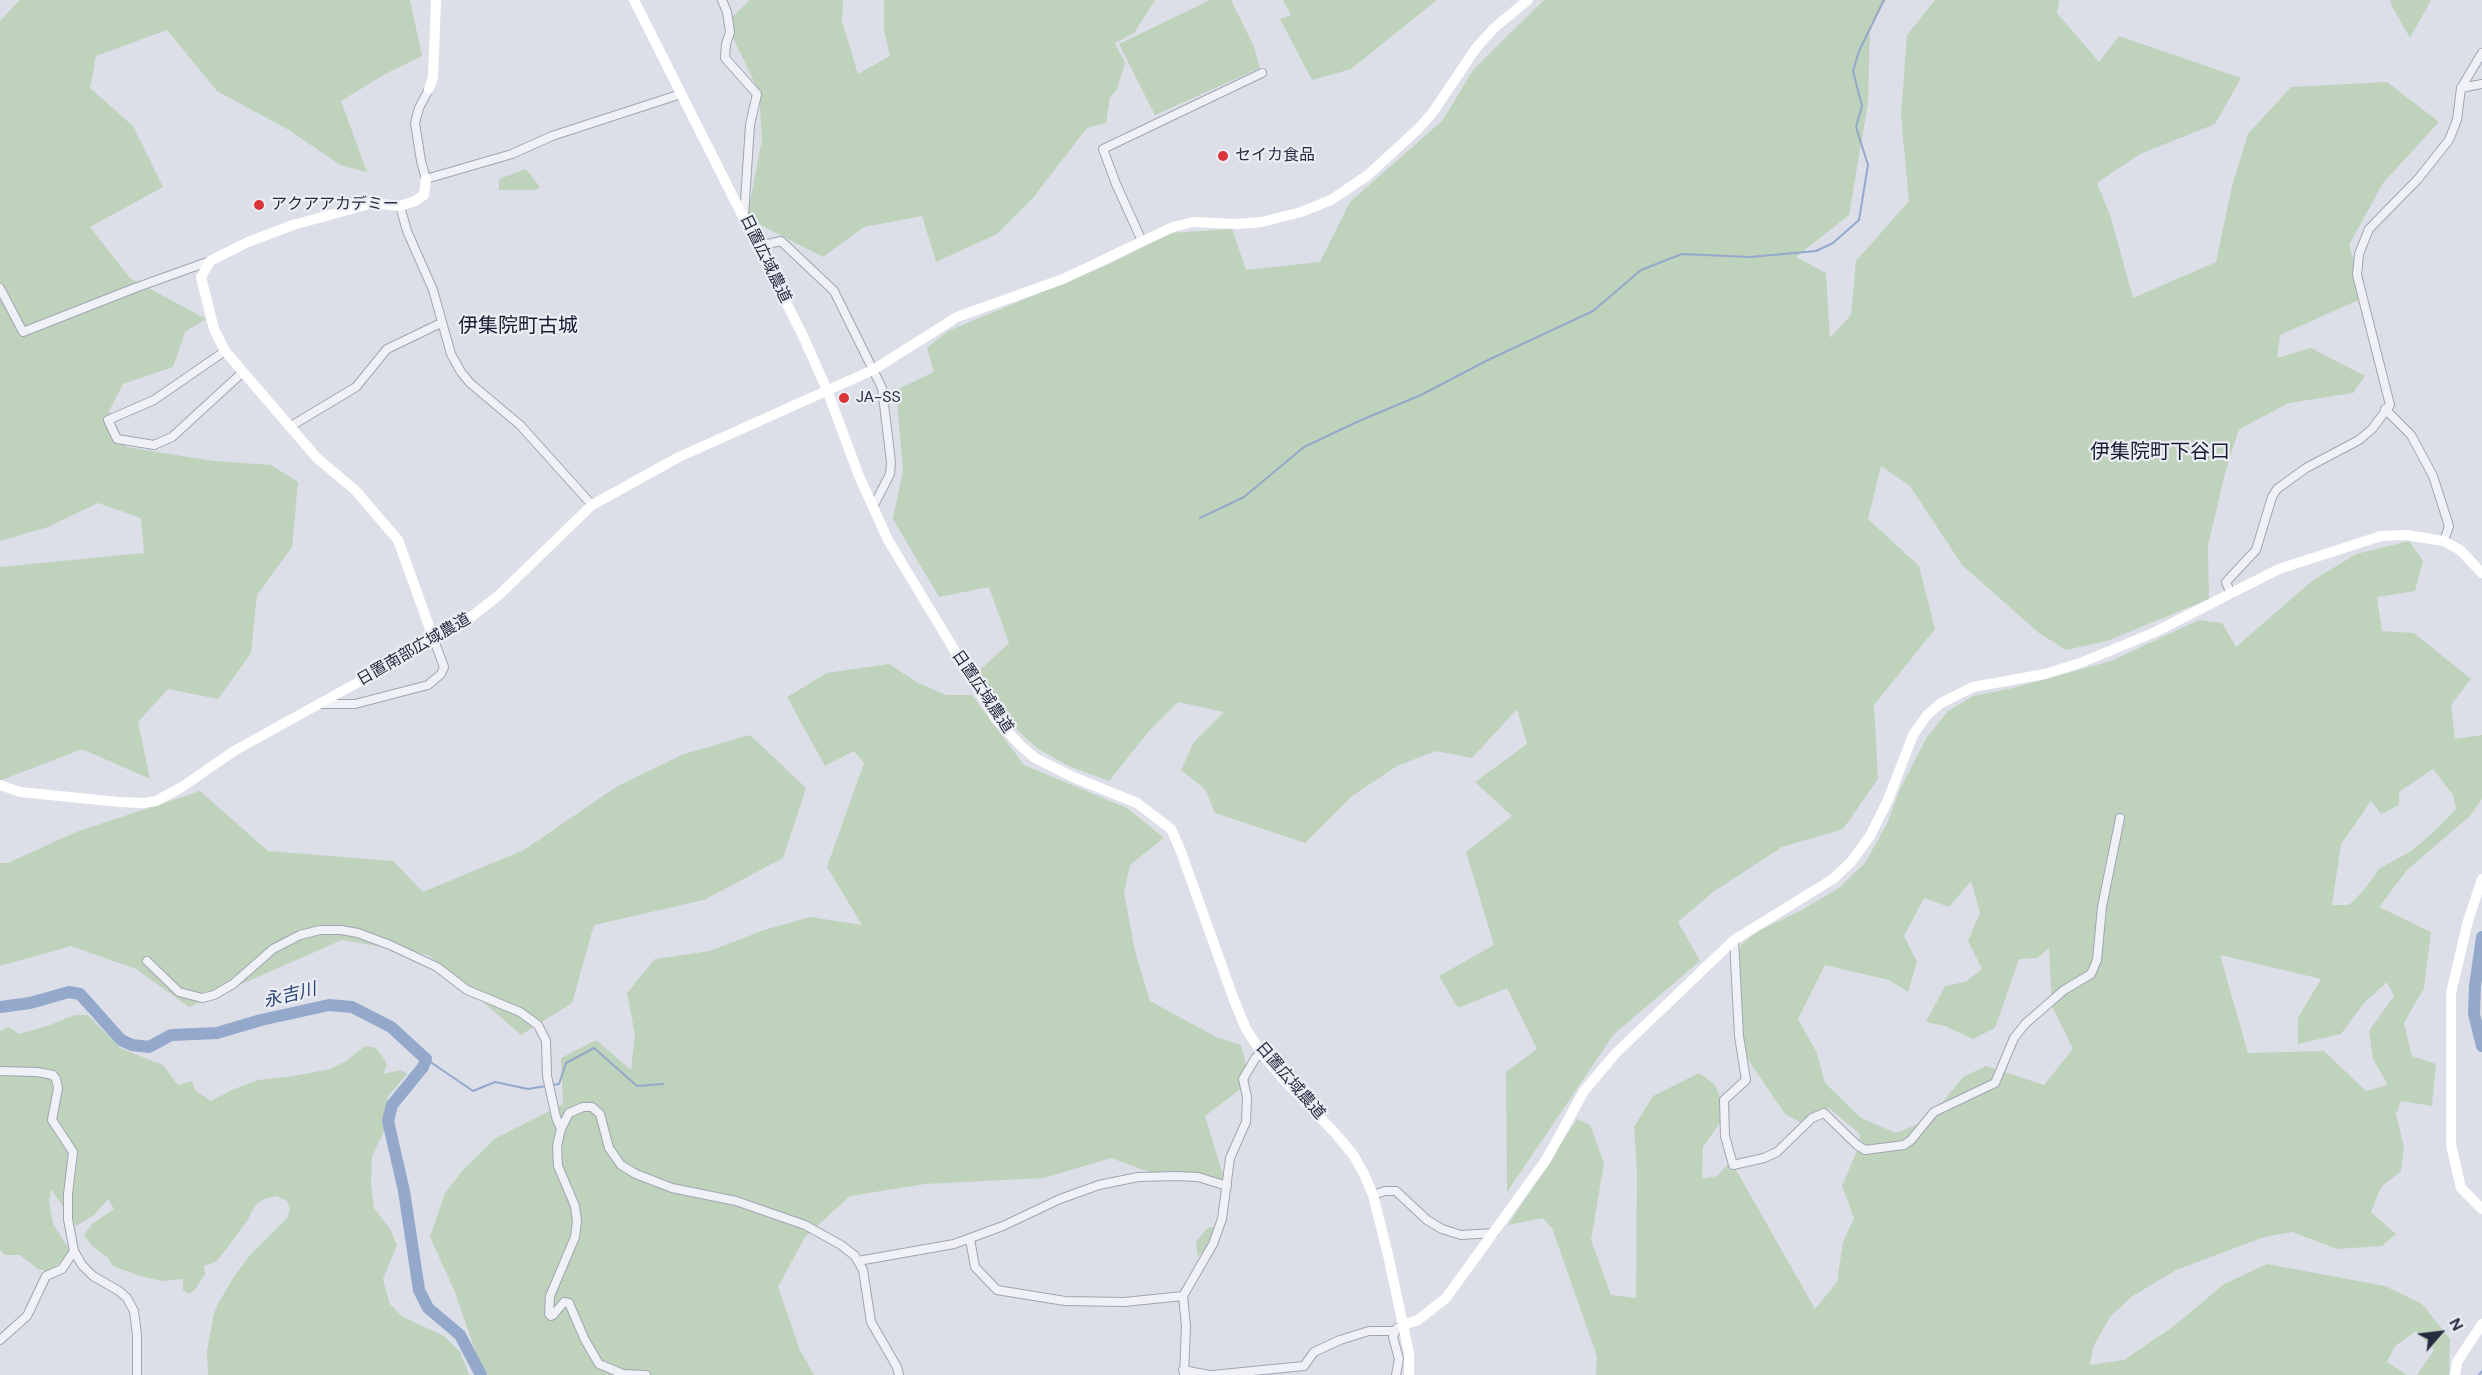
<!DOCTYPE html>
<html>
<head>
<meta charset="utf-8">
<style>
  body { margin:0 }
  #map { position:relative; width:2482px; height:1375px; overflow:hidden; background:#dcdfe8; font-family:"DM Sans",sans-serif }
  canvas { display:block }
  .north { position:absolute; left:2410px; top:1303px; width:60px; height:60px; -webkit-text-stroke:4px #ebeef5; paint-order:stroke; rotate:62deg; font-size:16px; font-weight:700; line-height:24px; text-align:center; color:#252b3f }
  .north::after { content:''; display:block; margin:auto; width:21px; height:27px; background:#252b3f; clip-path:polygon(50% 0,100% 100%,50% 72%,0 100%) }
</style>
</head>
<body>
<div id="map">
<canvas width="2482" height="1375"></canvas>
<div class="north">N</div>
</div>
<script>
const ctx = document.querySelector('canvas').getContext('2d');
ctx.lineJoin = 'round';
function fillPath(path, color) { ctx.fillStyle = color; ctx.fill(path, 'evenodd'); }
const poly = rows => new Path2D(rows.map(r => 'M' + r).join(''));
function trace(path, color, width, dash) { ctx.strokeStyle = color; ctx.lineWidth = width; ctx.lineCap = dash ? 'butt' : 'round'; ctx.setLineDash(dash || []); ctx.stroke(path); }
function write(font, color, halo, rows, align = 'center') {
  ctx.font = font + ' "DM Sans","Noto Sans JP",sans-serif'; ctx.lineWidth = 4.5; ctx.setLineDash([]); ctx.textBaseline = 'middle'; ctx.strokeStyle = halo; ctx.fillStyle = color; for (const [text, x, y, turn = 0] of rows) {
    ctx.save(); ctx.translate(x, y); ctx.rotate((+turn || 0) * Math.PI / 180); ctx.textAlign = isNaN(turn) ? turn : align; if (halo) ctx.strokeText(text, 0, 0); ctx.fillText(text, 0, 0); ctx.restore();
  }
}
const green = poly([
  [20,0,410,0,422,56,385,74,341,101,367,172,340,165,289,130,217,91,167,30,96,56,90,88,133,126,163,187,90,227,130,278,206,319,185,332,173,367,123,384,109,411,126,447,213,461,271,465,298,482,292,547,257,595,251,653,218,699,168,689,138,722,150,779,82,749,2,780,0,783,0,567,144,553,141,518,98,503,48,527,0,541,0,21],
  [750,0,843,0,842,21,858,74,890,56,884,29,884,0,1155,0,1134,33,1115,43,1125,63,1117,89,1110,97,1106,123,1087,128,1032,199,997,234,936,262,922,216,864,227,823,257,747,218,762,139,759,92,726,23],
  [1210,0,1231,0,1254,47,1260,68,1155,115,1119,44],
  [1283,0,1437,0,1351,69,1312,80,1280,19,1291,15],
  [1544,0,1886,0,1870,25,1868,103,1849,215,1796,257,1826,273,1830,338,1851,315,1856,261,1909,201,1901,116,1907,35,1935,0,2059,0,2057,13,2099,62,2119,36,2241,78,2215,124,2140,154,2097,183,2110,215,2133,298,2216,262,2232,186,2248,134,2291,87,2387,82,2439,122,2383,183,2349,245,2365,297,2280,335,2277,358,2311,348,2365,376,2353,393,2289,403,2239,429,2225,473,2208,545,2209,599,2107,641,2066,650,2039,633,1962,565,1910,486,1881,466,1868,519,1919,566,1935,629,1874,705,1878,779,1843,829,1782,847,1713,892,1678,922,1700,961,1614,1034,1507,1192,1506,1072,1537,1049,1507,988,1458,1008,1439,976,1494,945,1466,852,1512,816,1475,782,1527,744,1517,709,1472,758,1436,751,1397,766,1352,796,1305,843,1215,813,1205,789,1181,770,1194,742,1224,712,1178,702,1149,731,1109,781,1071,767,1038,749,1014,727,980,676,980,670,1009,643,989,587,939,597,893,519,903,470,896,390,934,372,927,348,948,331,1112,263,1169,233,1232,229,1246,270,1320,262,1350,202,1443,120,1473,70],
  [2390,0,2431,0,2410,38,2392,6],
  [526,169,540,187,536,190,499,190,499,179],
  [2409,541,2423,561,2415,591,2377,597,2382,631,2414,633,2471,679,2451,705,2455,739,2482,735,2482,799,2471,815,2407,870,2379,907,2431,932,2424,988,2404,1023,2412,1056,2436,1064,2432,1106,2401,1101,2396,1114,2404,1147,2401,1171,2381,1187,2371,1212,2396,1234,2382,1246,2337,1249,2292,1232,2264,1237,2176,1270,2131,1297,2110,1317,2093,1347,2090,1365,2124,1360,2174,1326,2224,1284,2267,1264,2385,1286,2422,1304,2450,1339,2449,1375,2417,1375,2434,1350,2416,1331,2395,1346,2387,1362,2407,1375,1596,1375,1597,1356,1552,1228,1543,1218,1508,1225,1577,1119,1590,1125,1604,1163,1591,1240,1611,1295,1636,1298,1637,1171,1634,1127,1653,1096,1699,1073,1715,1085,1727,1113,1703,1147,1702,1179,1717,1176,1731,1161,1815,1309,1837,1282,1843,1242,1854,1218,1842,1186,1858,1148,1860,1134,1829,1108,1819,1111,1806,1125,1785,1114,1745,1055,1737,993,1740,946,1756,932,1800,911,1839,888,1865,863,1887,824,1900,789,1927,737,1948,711,1973,696,2013,688,2111,661,2199,620,2222,623,2236,647,2312,581,2356,554],
  [2433,769,2453,795,2456,809,2437,829,2410,852,2380,868,2363,891,2349,905,2332,905,2341,844,2371,801,2381,814,2399,805,2399,792],
  [1971,881,1980,913,1968,941,1982,969,1965,982,1945,986,1926,1022,1945,1026,1973,1039,1995,1028,2019,959,2037,958,2049,948,2052,1006,2073,1049,2044,1085,1986,1066,1963,1077,1928,1120,1896,1133,1861,1118,1825,1083,1817,1053,1798,1019,1825,965,1889,980,1908,992,1917,962,1904,936,1924,898,1949,907],
  [2220,955,2321,979,2298,1018,2298,1044,2341,1034,2364,1003,2387,982,2394,996,2369,1031,2373,1059,2388,1085,2366,1091,2324,1051,2248,1053],
  [889,664,918,683,946,695,972,695,1024,765,1127,808,1164,838,1130,865,1124,893,1135,951,1150,1001,1216,1037,1241,1045,1250,1082,1205,1116,1226,1185,1155,1174,1111,1158,1044,1178,925,1184,850,1196,805,1237,778,1287,800,1350,814,1375,488,1375,481,1368,455,1292,430,1237,445,1193,464,1169,496,1138,563,1104,561,1058,596,1040,631,1070,635,1035,627,993,655,959,710,951,764,930,810,917,862,925,827,867,864,763,854,751,825,766,787,697,827,673],
  [750,735,806,788,783,858,704,900,594,925,572,1003,521,1035,429,955,342,940,189,1007,136,969,71,946,0,966,0,863,8,863,76,832,200,791,268,851,393,861,423,892,524,850,616,787,684,754],
  [75,1015,88,1015,120,1048,163,1065,178,1085,192,1081,195,1090,211,1101,232,1090,258,1080,294,1076,330,1069,346,1061,365,1046,376,1048,383,1057,387,1065,383,1074,401,1070,407,1074,388,1096,384,1131,372,1157,371,1184,374,1208,390,1229,397,1245,383,1279,386,1291,390,1304,403,1317,444,1336,460,1352,469,1375,208,1375,207,1351,214,1313,219,1302,235,1275,251,1254,287,1218,290,1210,287,1201,276,1196,264,1199,255,1205,247,1221,221,1256,215,1262,204,1266,205,1274,197,1287,190,1294,183,1290,183,1279,163,1281,140,1276,113,1266,107,1257,92,1246,84,1235,92,1224,114,1209,108,1199,94,1215,76,1226,51,1189,49,1202,53,1224,71,1252,50,1272,38,1269,20,1255,5,1255,0,1250,0,1031,9,1027,19,1034,47,1026],
  [1209,1227,1216,1227,1209,1245,1198,1257,1196,1241]
]);
const stream = poly([
  [1200,518,1244,497,1304,447,1359,421,1421,395,1486,361,1593,311,1641,270,1682,254,1750,257,1816,251,1833,243,1859,220,1868,165,1856,127,1862,106,1853,71,1859,51,1884,0],
  [426,1059,473,1091,495,1082,528,1089,546,1086],
  [552,1085,559,1084,566,1063,594,1048,637,1086,663,1084],
  [2479,1375,2482,1371]
]);
const river = poly([
  [2482,937,2475,986,2474,1014,2482,1046],
  [0,1007,30,1003,69,992,80,994,121,1040,132,1045,149,1047,171,1035,217,1033,261,1020,329,1005,352,1007,391,1027,426,1059,423,1067,392,1105,388,1121,404,1191,419,1290,428,1308,460,1335,481,1375]
]);
const street = poly([
  [722,0,727,12,730,32,726,44,725,58,757,94,750,125,744,216],
  [2461,88,2482,84],
  [429,89,419,108,415,123,421,161,426,179,512,154,552,136,681,94],
  [400,206,407,231,433,290,451,354,461,372,470,383,520,425,592,505],
  [1142,241,1116,184,1103,149,1262,73],
  [759,246,781,241,834,291,882,388,891,462,890,474,873,507],
  [0,288,23,332,135,288,210,261],
  [225,351,154,400,108,420,117,439,154,445,172,437,243,372],
  [2385,409,2411,435,2433,476,2449,526,2444,541],
  [291,426,356,387,387,349,441,323],
  [2231,594,2226,582,2256,550,2272,497,2277,489,2306,468,2359,440,2372,429,2390,405,2357,275,2359,254,2369,229,2418,179,2449,140,2457,120,2461,88,2482,53],
  [321,704,355,704,428,685,441,674,444,667,434,640],
  [1734,940,1739,1036,1746,1080,1724,1100,1725,1136,1733,1165,1764,1158,1777,1152,1812,1118,1824,1113,1857,1145,1865,1150,1904,1145,1911,1140,1934,1112,1995,1083,2014,1038,2025,1024,2064,990,2091,974,2097,960,2102,907,2120,818],
  [147,961,179,992,202,998,214,995,233,984,273,949,300,935,320,930,341,930,358,933,390,945,437,967,467,990,520,1012,538,1025,546,1041,547,1076,556,1117,561,1129],
  [0,1071,37,1072,53,1075,56,1079,58,1088,52,1120,73,1152,68,1194,68,1219,74,1251,82,1265,93,1276,119,1291,127,1298,134,1311,137,1335,137,1375],
  [1373,1195,1385,1191,1396,1191,1427,1220,1442,1229,1461,1235,1494,1233],
  [970,1239,975,1267,997,1290,1065,1301,1124,1302,1183,1296],
  [858,1261,954,1244,1003,1226,1060,1199,1099,1185,1138,1177,1176,1176,1198,1177,1227,1186],
  [0,1340,27,1316,46,1276,62,1269,74,1251],
  [1183,1370,1209,1375],
  [646,1375,623,1374,599,1364,585,1340,569,1303,564,1302,553,1315,551,1316,549,1314,550,1296,575,1237,577,1221,575,1206,558,1166,557,1146,561,1129,569,1113,583,1107,592,1107,600,1114,609,1148,621,1165,636,1174,672,1188,736,1201,805,1225,841,1245,855,1256,863,1270,871,1322,897,1367,899,1375],
  [1184,1375,1186,1326,1183,1296,1213,1244,1222,1219,1230,1158,1246,1122,1247,1097,1243,1079,1256,1057,1263,1055],
  [1212,1375,1304,1366,1314,1352,1340,1340,1369,1331,1394,1331],
  [1396,1375,1399,1359,1393,1337,1397,1328]
]);
const secondary = poly([
  [634,0,803,336,827,390,859,476,888,540,996,719,1021,746,1035,758,1073,777,1137,803,1171,829,1180,849,1234,1000,1246,1029,1263,1055,1284,1080,1335,1133,1354,1156,1364,1174,1373,1195,1388,1255,1409,1353,1409,1375],
  [429,89,433,77,436,0],
  [426,179,424,195,415,201,400,206,373,203,293,225,248,242,210,261,201,277,214,329,225,351,317,458,355,490,398,540,434,640],
  [0,785,20,792,119,802,144,803,156,801,182,787,234,751,458,627,498,596,592,505,679,457,873,370,957,317,1063,279,1173,227,1194,222,1237,224,1262,222,1301,212,1331,200,1368,175,1418,129,1433,112,1476,48,1494,28,1528,0],
  [2482,879,2468,921,2451,993,2451,1145,2461,1188,2482,1209],
  [1403,1325,1418,1320,1446,1298,1546,1160,1584,1091,1616,1053,1734,940,1833,879,1851,862,1870,836,1888,800,1913,735,1927,715,1941,703,1973,687,2045,674,2080,663,2153,633,2279,569,2381,536,2406,535,2444,541,2460,550,2482,573],
  [2455,1375,2457,1362,2482,1324]
]);
const markers = [
  [1223,156,6,"#da3439"],
  [259,205,6,"#da3439"],
  [844,398,6,"#da3439"]
];
const poiNames = [
  ["セイカ食品",1235,156],
  ["アクアアカデミー",271,205],
  ["JA-SS",856,398]
];
const streetNames = [
  ["日置広域農道",765,259,64],
  ["日置南部広域農道",414,650,-30],
  ["日置広域農道",982,692,56],
  ["日置広域農道",1290,1081,49]
];
const waterNames = [
  ["永吉川",290,996,-14]
];
const quarterNames = [
  ["伊集院町古城",518,327],
  ["伊集院町下谷口",2160,453]
];
fillPath(green, '#bfd2bc');
trace(stream, '#93a8cb', 2);
trace(river, '#93a8cb', 12);
trace(street, '#a1a5b2', 10);
trace(street, '#eff1f6', 8);
trace(secondary, '#fff', 10);
for (const [x, y, r, color] of markers) { const dot = new Path2D(); dot.arc(x, y, r, 0, 2 * Math.PI); ctx.fillStyle = color; ctx.fill(dot); trace(dot, '#ebeef5', 2); }
write('16px', '#252b3f', '#ebeef5', poiNames, 'left');
write('16px', '#252b3f', '#ebeef5', streetNames);
write('italic 18px', '#2b4476', '#ebeef5', waterNames);
write('20px', '#171c30', '#ebeef5', quarterNames);
</script>
</body>
</html>
